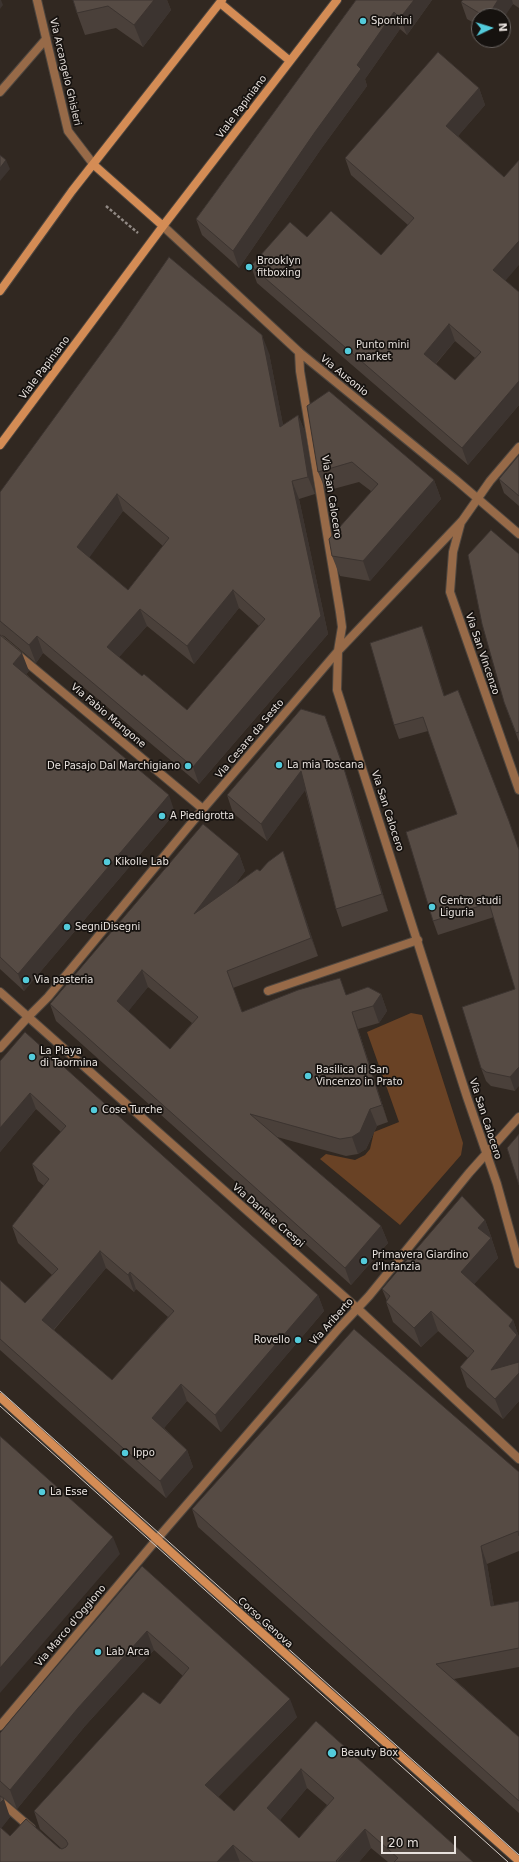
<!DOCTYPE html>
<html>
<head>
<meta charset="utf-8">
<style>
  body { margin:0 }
  #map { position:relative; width:519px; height:1862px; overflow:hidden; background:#312821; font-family:"DejaVu Sans",sans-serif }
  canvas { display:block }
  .north { position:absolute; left:471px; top:8px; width:40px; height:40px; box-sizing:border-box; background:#16120f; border:1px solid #6a6562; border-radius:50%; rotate:86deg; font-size:11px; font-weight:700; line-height:16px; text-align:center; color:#e8e2de }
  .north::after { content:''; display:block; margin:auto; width:14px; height:18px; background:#53cbdb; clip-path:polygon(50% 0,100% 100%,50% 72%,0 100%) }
  .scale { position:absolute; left:381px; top:1836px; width:75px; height:18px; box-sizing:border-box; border:2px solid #e8e2de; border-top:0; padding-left:5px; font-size:12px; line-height:14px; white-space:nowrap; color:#e8e2de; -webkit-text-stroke:3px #16120f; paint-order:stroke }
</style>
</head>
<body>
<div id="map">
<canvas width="519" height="1862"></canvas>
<div class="north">N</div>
<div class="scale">20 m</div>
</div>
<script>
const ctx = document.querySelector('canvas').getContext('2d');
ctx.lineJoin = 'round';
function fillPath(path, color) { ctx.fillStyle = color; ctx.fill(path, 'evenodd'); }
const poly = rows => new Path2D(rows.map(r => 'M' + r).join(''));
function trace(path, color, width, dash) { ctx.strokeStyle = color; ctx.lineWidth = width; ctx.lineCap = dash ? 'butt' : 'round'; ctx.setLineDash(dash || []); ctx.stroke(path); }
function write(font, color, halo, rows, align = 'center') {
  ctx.font = font + ' "DejaVu Sans",sans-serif'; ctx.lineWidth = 3.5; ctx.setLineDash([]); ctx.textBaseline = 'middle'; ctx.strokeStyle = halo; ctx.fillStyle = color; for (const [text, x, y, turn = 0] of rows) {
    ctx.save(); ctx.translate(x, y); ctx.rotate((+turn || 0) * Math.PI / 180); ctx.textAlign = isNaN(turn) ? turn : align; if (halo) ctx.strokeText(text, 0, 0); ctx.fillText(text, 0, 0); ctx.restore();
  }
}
const green = poly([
  [411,1013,422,1015,463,1143,461,1155,400,1225,320,1159,326,1154,355,1160,365,1155,370,1149,374,1132,399,1122,367,1032]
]);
const path = poly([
  [106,206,138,233]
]);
const street = poly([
  [37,0,68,131,94,165],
  [0,92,46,39],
  [163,226,299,352,456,480,519,534],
  [299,352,300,371,340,612,342,627,338,651,337,690,467,1097,497,1184,519,1264],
  [461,522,453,552,450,592,519,790],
  [0,640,203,809],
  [268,991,418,940],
  [0,992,357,1308,519,1459],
  [0,1048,28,1017,48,997,203,809,338,651,462,521,490,481,519,447],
  [0,1726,157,1539,340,1327,369,1296,469,1173,519,1117],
  [0,1801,31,1828]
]);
const secondary = poly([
  [220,3,290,61],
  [94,165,163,226],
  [0,291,72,191,222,0],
  [0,445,163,226,337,0],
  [0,1397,181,1561,519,1861]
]);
const tram = poly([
  [0,1391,519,1855],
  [0,1406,508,1862]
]);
const wall = poly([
  [73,0,167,0,171,10,143,47,116,28,85,35,77,13],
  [356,0,432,0,407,35,400,29,365,79,367,86,321,149,239,268,202,235,196,219],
  [463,0,519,0,519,8,513,4,503,16,479,16,479,26,467,19,461,2],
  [479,88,485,105,458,136,504,177,505,280,519,292,519,405,468,465,257,283,251,266,307,237,381,255,408,225,351,175,345,158],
  [455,341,475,358,455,380,436,364],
  [269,353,283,425,298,415,305,432,315,494,299,499,328,634,199,784,43,653,36,663,4,636,1,635,29,671,26,674,175,813,24,991,0,969,0,492],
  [123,511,163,546,128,590,89,557],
  [239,608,259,626,187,710,142,676,119,657,147,626,194,664],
  [329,391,434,480,441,499,370,581,340,576,332,556,371,491,359,482,326,491,318,472],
  [519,455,519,506,504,493,499,479],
  [519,554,519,742,504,702],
  [427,639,444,696,519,849,515,1091,491,1086,486,1081,481,1068,515,989,494,917,438,935,433,921,457,814,428,731,399,739,394,725],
  [301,709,351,789,388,911,342,927,336,909,305,790,267,841,233,813,227,795],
  [283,851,318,956,233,988,242,1012,346,995,381,994,387,1011,379,1023,358,1029,388,1122,377,1126,366,1149,358,1154,346,1156,277,1137,381,1226,388,1243,351,1285,56,1021,50,1004,239,854,245,871,234,886,260,871],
  [148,987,192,1023,170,1049,128,1011],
  [0,1061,318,1295,324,1311,221,1432,187,1401,164,1428,187,1450,193,1467,166,1498,0,1350,0,1281,25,1303,52,1275,18,1243,12,1226,44,1186,38,1181,32,1164,61,1132,36,1109,0,1152],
  [106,1268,134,1292,136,1289,168,1317,112,1380,54,1330],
  [485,1220,492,1239,492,1240,498,1258,474,1284,513,1320,519,1337,519,1401,503,1419,467,1387,460,1367,468,1358,438,1331,421,1347,393,1322,386,1302,387,1301,382,1289],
  [519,1472,519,1551,487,1564,494,1606,519,1601,519,1667,454,1679,519,1737,519,1813,198,1527,192,1509],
  [142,1566,297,1717,218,1797,234,1811,316,1721,473,1862,388,1862,371,1848,359,1862,0,1862,0,1733],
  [154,1650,183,1676,160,1704,34,1811,40,1829,62,1849,10,1836,1,1828,10,1817,0,1796,3,1797,17,1809,85,1726],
  [307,1788,327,1805,299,1838,280,1820]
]);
const shadedWall = poly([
  [0,0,1,0,3,5,0,9],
  [154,0,167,0,171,10,143,47,134,25],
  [414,0,432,0,407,35,400,18],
  [498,0,512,0,513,4,503,19,503,16,488,16],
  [394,12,400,29,365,79,367,86,321,149,239,268,233,251,357,65],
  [479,88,485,105,452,143,446,126],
  [6,160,10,169,0,181,0,168],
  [519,241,519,265,500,287,493,270],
  [449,324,455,341,430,370,424,354],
  [262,335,269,353,287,445,280,427],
  [519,381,519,405,468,465,462,448],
  [298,415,305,432,315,494,308,477],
  [434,480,441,499,370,581,363,561],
  [292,481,299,499,328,634,199,784,193,767,321,616],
  [117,494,123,511,84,565,77,547],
  [233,590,239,608,194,664,187,646],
  [140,609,147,626,113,664,107,647],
  [422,626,427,639,449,710,444,696],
  [37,636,43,653,36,663,29,645],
  [22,653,29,671,20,682,13,664],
  [332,733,351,789,388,911,382,894],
  [301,771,307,788,267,841,261,824],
  [169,795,175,813,24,991,18,974],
  [283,851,289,868,318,956,311,938],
  [239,854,245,871,200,931,194,914],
  [142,970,148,987,123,1018,117,1001],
  [381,994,387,1011,379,1023,373,1006],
  [352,1012,358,1029,388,1122,382,1105],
  [519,1067,519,1086,515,1091,510,1077],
  [30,1093,36,1109,0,1152,0,1128],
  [370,1109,377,1126,366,1149,358,1154,352,1137],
  [485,1220,492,1239,492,1240,498,1258,468,1291,461,1272,478,1228],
  [381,1226,388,1243,351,1285,345,1268],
  [100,1251,106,1268,48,1336,42,1320],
  [130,1272,136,1289,134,1292,128,1275],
  [318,1295,324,1311,221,1432,215,1415],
  [431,1311,438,1331,421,1347,414,1328],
  [513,1320,519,1337,519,1362,498,1390,491,1370,509,1326],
  [519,1373,519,1401,503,1419,495,1399],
  [181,1384,187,1401,158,1435,152,1418],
  [187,1450,193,1467,166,1498,160,1481],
  [113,1537,120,1554,0,1693,0,1668],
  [481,1546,487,1564,497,1624,491,1606],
  [147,1631,154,1650,85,1726,17,1809,10,1790,78,1708],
  [290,1699,297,1717,212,1803,205,1785],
  [301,1769,307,1788,274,1827,267,1808],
  [4,1799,10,1817,0,1830,0,1803],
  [365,1829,371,1848,359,1862,337,1862],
  [233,1845,240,1862,217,1862]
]);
const building = poly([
  [73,0,154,0,134,25,108,6,77,13,73,0],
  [356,0,414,0,400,18,394,12,357,65,361,69,315,132,233,251,196,219,356,0],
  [463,0,498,0,488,16,484,16,461,2,463,0],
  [438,52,479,88,446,126,504,177,519,160,519,241,493,270,519,292,519,381,462,448,251,266,290,222,307,237,331,211,381,255,414,218,345,158,438,52],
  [449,324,481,352,455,380,424,354,449,324],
  [0,155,6,160,0,168,0,155],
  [169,257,262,335,280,427,298,415,308,477,292,481,321,616,193,767,37,636,29,645,0,621,0,492,117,332,169,257],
  [117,494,169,538,128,590,77,547,117,494],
  [233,590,265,619,187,710,144,674,142,676,107,647,140,609,187,646,233,590],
  [329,391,434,480,363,561,332,556,329,539,378,484,352,462,318,472,307,406,329,391],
  [519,455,519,496,499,479,519,455],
  [491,530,519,554,519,732,516,733,504,702,482,624,468,555,491,530],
  [422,626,444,696,458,690,509,821,519,850,519,1067,510,1077,486,1072,481,1068,462,1007,515,989,489,903,433,921,406,832,457,814,423,717,394,725,370,643,422,626],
  [0,635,22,653,13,664,169,795,18,974,0,957,0,635],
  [301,709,325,716,345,772,382,894,336,909,301,771,261,824,227,795,301,709],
  [203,824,239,854,194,914,257,869,260,871,268,862,283,851,311,938,227,971,242,1012,298,990,340,978,346,995,368,987,381,994,373,1006,352,1012,382,1105,370,1109,360,1132,352,1137,340,1139,250,1114,381,1226,345,1268,50,1004,203,824],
  [142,970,198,1017,170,1049,117,1001,142,970],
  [25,1032,318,1295,215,1415,181,1384,152,1418,187,1450,160,1481,0,1339,0,1280,25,1303,58,1269,12,1226,49,1179,32,1164,66,1126,30,1093,0,1128,0,1061,25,1032],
  [100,1251,128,1275,130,1272,174,1311,112,1380,42,1320,100,1251],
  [519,1134,519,1185,507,1148,519,1134],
  [462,1196,485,1220,478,1228,491,1238,461,1272,513,1320,509,1326,517,1335,491,1370,519,1362,519,1373,495,1399,460,1367,474,1351,431,1311,414,1328,386,1302,390,1296,382,1289,462,1196],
  [354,1329,519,1472,519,1536,518,1531,481,1546,491,1606,519,1601,519,1648,436,1664,519,1737,519,1801,192,1509,354,1329],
  [0,1436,113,1537,0,1668,0,1436],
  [142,1566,290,1699,205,1785,234,1811,316,1721,473,1862,394,1862,398,1858,365,1829,336,1861,337,1862,253,1862,233,1845,217,1862,0,1862,0,1827,10,1836,26,1819,59,1848,62,1849,66,1847,68,1844,66,1840,34,1811,143,1692,160,1704,189,1668,147,1631,78,1708,10,1790,0,1781,0,1733,15,1715,142,1566],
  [301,1769,334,1798,299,1838,267,1808,301,1769],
  [0,1796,4,1799,0,1803,0,1796]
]);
const markers = [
  [363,21,4,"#53cbdb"],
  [249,267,4,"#53cbdb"],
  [348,351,4,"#53cbdb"],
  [279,765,4,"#53cbdb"],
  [188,766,4,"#53cbdb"],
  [162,816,4,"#53cbdb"],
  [107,862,4,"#53cbdb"],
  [432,907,4,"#53cbdb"],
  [67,927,4,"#53cbdb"],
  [26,980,4,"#53cbdb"],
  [32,1057,4,"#53cbdb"],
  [308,1076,4,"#53cbdb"],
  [94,1110,4,"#53cbdb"],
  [364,1261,4,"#53cbdb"],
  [298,1340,4,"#53cbdb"],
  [125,1453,4,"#53cbdb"],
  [42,1492,4,"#53cbdb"],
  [98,1652,4,"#53cbdb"],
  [332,1753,5,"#53cbdb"]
];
const poiNames = [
  ["Spontini",371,21],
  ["Brooklyn",257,261],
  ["fitboxing",257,273],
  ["Punto mini",356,345],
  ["market",356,357],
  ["La mia Toscana",287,765],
  ["De Pasajo Dal Marchigiano",180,766,"right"],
  ["A Piedigrotta",170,816],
  ["Kikolle Lab",115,862],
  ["Centro studi",440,901],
  ["Liguria",440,913],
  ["SegniDisegni",75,927],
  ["Via pasteria",34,980],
  ["La Playa",40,1051],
  ["di Taormina",40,1063],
  ["Basilica di San",316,1070],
  ["Vincenzo in Prato",316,1082],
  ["Cose Turche",102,1110],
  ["Primavera Giardino",372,1255],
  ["d'Infanzia",372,1267],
  ["Rovello",290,1340,"right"],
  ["Ippo",133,1453],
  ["La Esse",50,1492],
  ["Lab Arca",106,1652],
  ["Beauty Box",341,1753]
];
const streetNames = [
  ["Via Arcangelo Ghisleri",65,72,77],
  ["Viale Papiniano",242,107,-53],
  ["Viale Papiniano",45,368,-53],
  ["Via Ausonio",344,376,39],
  ["Via San Calocero",331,497,81],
  ["Via San Vincenzo",482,654,71],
  ["Via Fabio Mangone",108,716,40],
  ["Via Cesare da Sesto",250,739,-50],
  ["Via San Calocero",387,811,72],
  ["Via San Calocero",485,1119,72],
  ["Via Daniele Crespi",268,1216,41],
  ["Via Ariberto",332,1322,-48],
  ["Corso Genova",265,1623,42],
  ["Via Marco d'Oggiono",71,1626,-50]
];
fillPath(green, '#694225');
trace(street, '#4e463f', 10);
trace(secondary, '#4e463f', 10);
trace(path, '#918984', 2.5, [3, 2]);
trace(street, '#976a48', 8);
trace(secondary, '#d48c55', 8);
trace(tram, '#d1cbc7', 1);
fillPath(wall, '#4a403a');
fillPath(shadedWall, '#3c3430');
fillPath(building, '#564b44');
trace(building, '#3c3430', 1);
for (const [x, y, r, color] of markers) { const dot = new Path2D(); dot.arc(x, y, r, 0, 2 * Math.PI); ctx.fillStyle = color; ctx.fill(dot); trace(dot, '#16120f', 1.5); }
write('10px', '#e8e2de', '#16120f', poiNames, 'left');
write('10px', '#e8e2de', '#16120f', streetNames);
</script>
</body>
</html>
